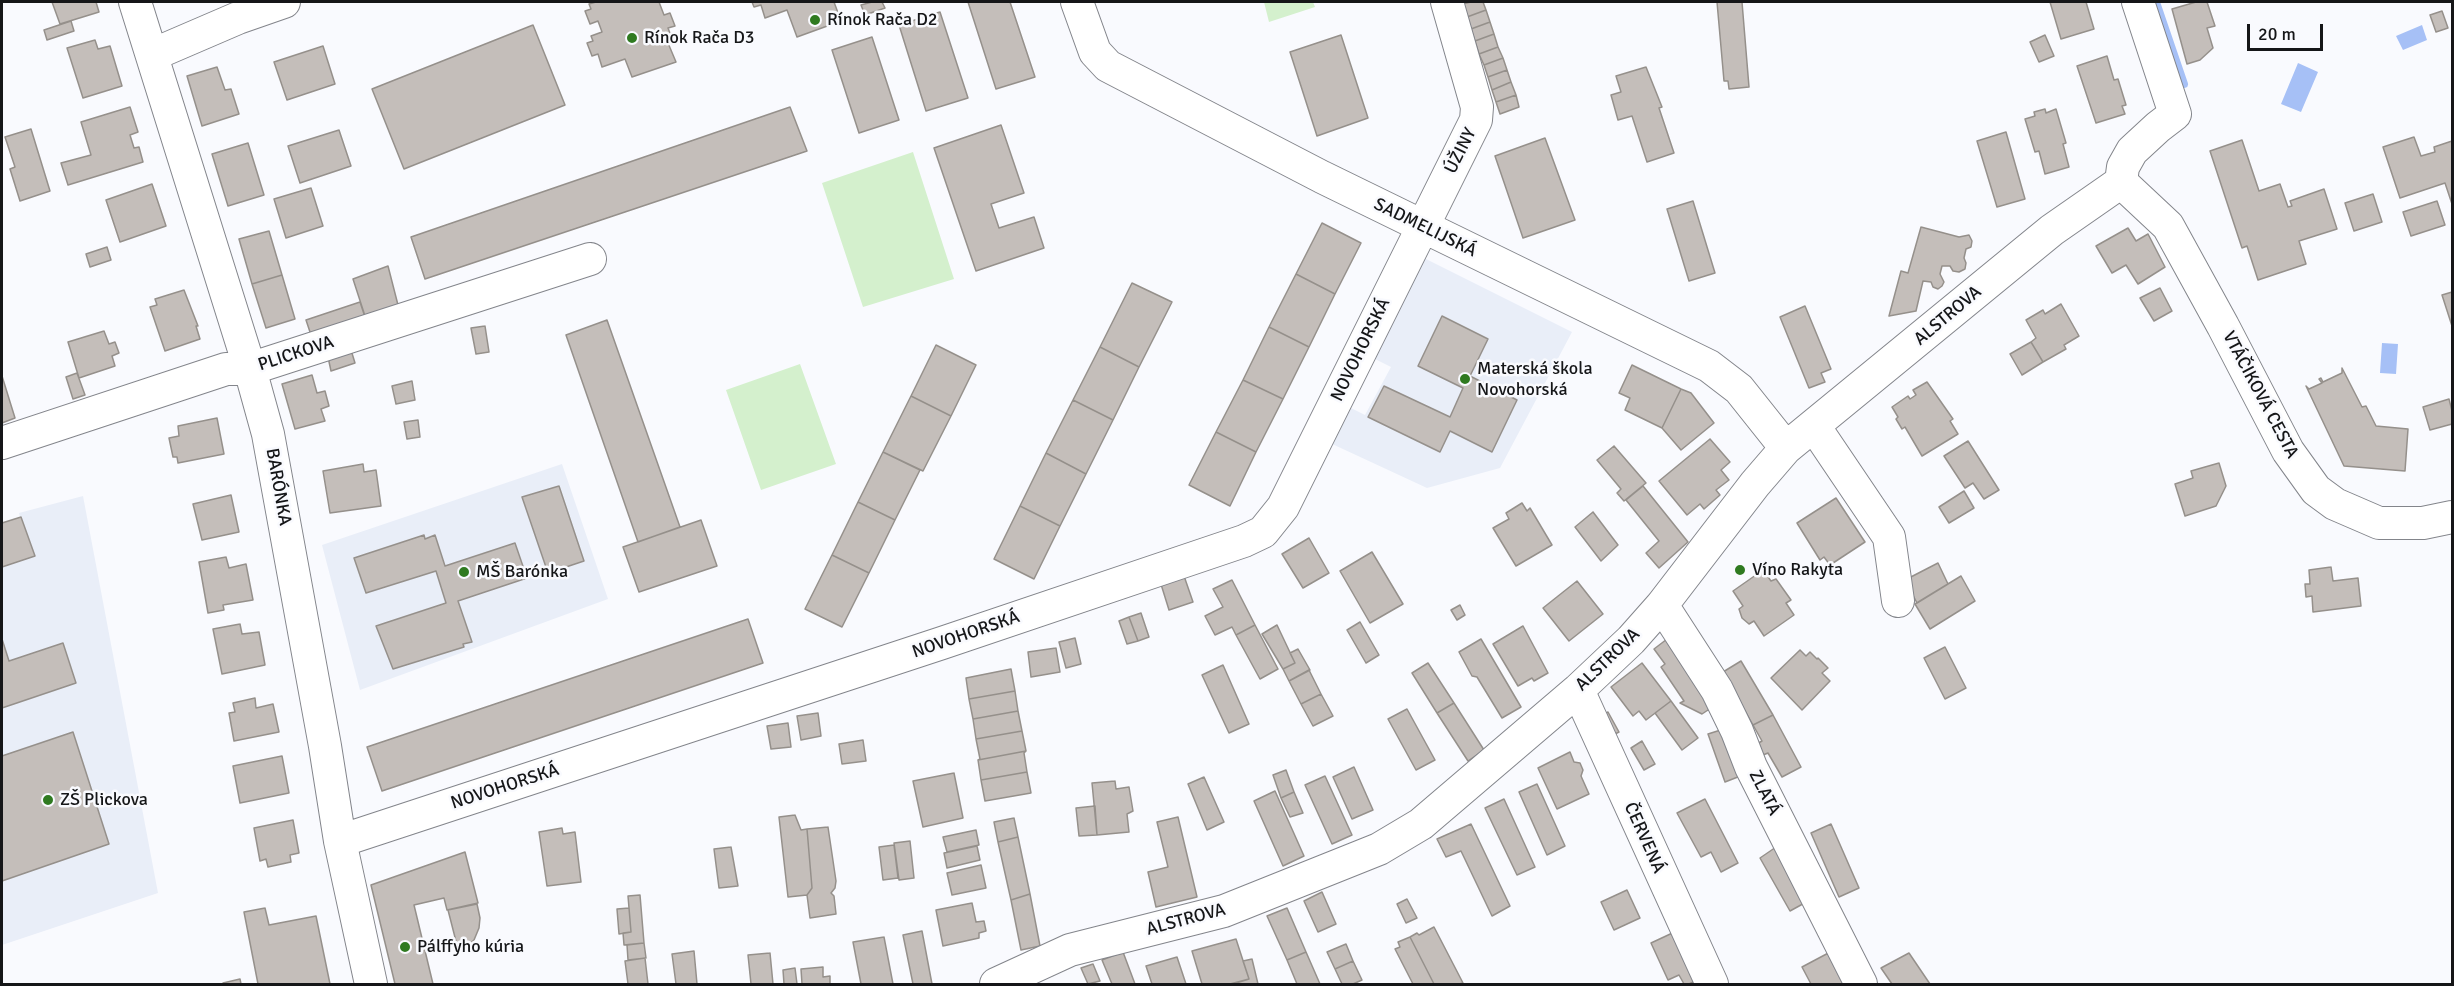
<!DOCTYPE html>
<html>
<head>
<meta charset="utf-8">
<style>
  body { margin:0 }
  #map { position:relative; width:2454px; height:986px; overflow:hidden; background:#f9fafe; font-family:Signika,sans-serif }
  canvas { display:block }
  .frame { position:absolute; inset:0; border:3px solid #151618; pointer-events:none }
  .scale { position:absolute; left:2247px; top:24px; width:76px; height:27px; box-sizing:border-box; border:3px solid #151618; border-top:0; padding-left:8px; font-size:18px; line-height:21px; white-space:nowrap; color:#151618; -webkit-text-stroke:4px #f9fafe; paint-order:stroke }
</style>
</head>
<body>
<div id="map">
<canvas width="2454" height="986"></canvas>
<div class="frame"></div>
<div class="scale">20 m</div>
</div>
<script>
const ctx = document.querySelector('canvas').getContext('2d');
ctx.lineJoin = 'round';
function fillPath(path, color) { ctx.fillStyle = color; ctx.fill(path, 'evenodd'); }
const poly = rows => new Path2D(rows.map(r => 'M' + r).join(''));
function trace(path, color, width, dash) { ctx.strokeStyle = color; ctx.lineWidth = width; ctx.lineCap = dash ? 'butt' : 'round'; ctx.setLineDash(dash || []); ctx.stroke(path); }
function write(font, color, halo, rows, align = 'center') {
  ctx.font = font + ' Signika,sans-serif'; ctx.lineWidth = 5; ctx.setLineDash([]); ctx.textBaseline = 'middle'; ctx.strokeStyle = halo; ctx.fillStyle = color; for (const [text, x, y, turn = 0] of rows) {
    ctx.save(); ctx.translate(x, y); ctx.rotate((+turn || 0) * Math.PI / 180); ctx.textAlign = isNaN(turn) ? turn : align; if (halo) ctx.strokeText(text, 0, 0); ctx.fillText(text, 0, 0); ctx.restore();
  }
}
const built = poly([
  [1424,258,1572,332,1500,468,1427,488,1330,443,1349,407,1365,415,1391,367,1373,358],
  [562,464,608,599,360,690,322,545],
  [83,496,158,893,2,945,2,523,20,517,19,513]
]);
const green = poly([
  [1264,2,1313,2,1315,7,1269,22],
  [913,152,954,279,863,307,822,183],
  [800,364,836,464,761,490,726,390]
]);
const water = poly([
  [2422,25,2427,40,2403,50,2396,36],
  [2298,63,2318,72,2301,112,2281,104],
  [2382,343,2398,344,2396,374,2380,373]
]);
const stream = poly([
  [2156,2,2184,84]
]);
const building = poly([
  [52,2,96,2,99,12,60,24,52,2],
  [596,2,659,2,664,15,670,13,675,26,668,28,673,41,668,43,676,62,632,77,625,59,602,67,598,54,592,56,587,43,593,41,591,36,602,32,598,21,590,24,585,11,591,9,589,4,596,2],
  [752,2,834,2,841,21,797,37,787,10,765,18,761,5,754,7,752,2],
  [872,2,882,2,885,8,865,15,861,5,872,2],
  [968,2,1010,2,1035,77,996,89,968,2],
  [1471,2,1483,2,1486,10,1467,17,1462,4,1471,2],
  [1717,2,1742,2,1749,87,1729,89,1728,81,1724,81,1717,2],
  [2050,2,2086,2,2094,29,2061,39,2050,2],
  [2196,2,2207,2,2215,26,2207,28,2213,48,2200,60,2187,64,2172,9,2196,2],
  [1486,10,1490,22,1471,29,1467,17,1486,10],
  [2442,11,2448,28,2436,32,2430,15,2442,11],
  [940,12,968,98,926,111,899,25,940,12],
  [71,21,74,31,47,40,44,30,71,21],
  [1490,22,1494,34,1475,41,1471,29,1490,22],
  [533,25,565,105,404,169,372,89,533,25],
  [1494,34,1498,47,1479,54,1475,41,1494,34],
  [1341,35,1368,118,1317,136,1290,52,1341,35],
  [2045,35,2054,56,2039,62,2030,42,2045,35],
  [872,37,899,120,859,133,832,50,872,37],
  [95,40,98,49,110,46,122,86,83,98,67,48,95,40],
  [323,46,335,84,287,100,274,62,323,46],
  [1498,47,1503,58,1484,65,1479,54,1498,47],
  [2107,56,2114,80,2118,79,2126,105,2122,106,2125,114,2096,123,2077,66,2107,56],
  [1503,58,1507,70,1488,77,1484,65,1503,58],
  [217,67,225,90,231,89,239,114,202,126,187,76,217,67],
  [1646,67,1662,107,1659,108,1674,153,1647,162,1632,116,1618,120,1611,95,1621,92,1616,76,1646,67],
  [1507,70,1511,82,1492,90,1488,77,1507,70],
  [1511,82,1516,95,1496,102,1492,90,1511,82],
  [1516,95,1519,107,1500,114,1496,102,1516,95],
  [130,107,138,132,130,135,134,148,139,147,143,162,68,185,61,163,91,155,81,122,130,107],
  [790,107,807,151,425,279,411,237,790,107],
  [2045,109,2046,113,2056,109,2066,143,2063,144,2069,167,2045,174,2039,151,2035,152,2025,119,2035,116,2034,112,2045,109],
  [1001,125,1024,193,991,204,999,228,1034,217,1044,248,976,271,934,148,1001,125],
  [31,129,50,191,20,201,10,169,15,167,5,137,31,129],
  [339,130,351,166,300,183,288,146,339,130],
  [2006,132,2025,199,1997,207,1977,141,2006,132],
  [2414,137,2421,156,2435,152,2434,147,2452,141,2452,204,2445,183,2400,198,2383,147,2414,137],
  [1545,138,1575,220,1523,238,1495,156,1545,138],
  [2242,140,2259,191,2280,184,2288,207,2292,206,2290,201,2324,189,2337,229,2299,241,2306,264,2258,280,2247,246,2242,248,2210,151,2242,140],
  [248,143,264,195,228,206,212,154,248,143],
  [152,184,166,226,120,242,106,200,152,184],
  [311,188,323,226,286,238,274,199,311,188],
  [2373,194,2382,222,2354,231,2345,203,2373,194],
  [1693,201,1715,273,1689,281,1667,209,1693,201],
  [2437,201,2445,225,2411,236,2403,212,2437,201],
  [1322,223,1361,243,1335,294,1296,274,1322,223],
  [1921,227,1959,237,1969,235,1972,241,1971,247,1966,249,1964,258,1966,263,1965,269,1959,272,1953,271,1950,266,1942,266,1940,274,1944,282,1942,286,1938,289,1933,287,1931,282,1923,281,1916,311,1889,316,1901,271,1908,273,1921,227],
  [2128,228,2136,241,2148,234,2165,267,2138,284,2126,265,2112,273,2096,246,2128,228],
  [269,231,282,275,252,284,239,239,269,231],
  [107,247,111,260,90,267,86,254,107,247],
  [388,266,398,305,365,316,353,279,388,266],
  [1296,274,1335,294,1309,347,1269,327,1296,274],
  [282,275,295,319,266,328,252,284,282,275],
  [1132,283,1172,302,1139,367,1100,347,1132,283],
  [2160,288,2172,311,2154,321,2140,298,2160,288],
  [184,290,198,326,196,326,200,339,165,351,150,307,157,305,155,299,184,290],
  [2452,292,2452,326,2442,295,2452,292],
  [360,302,365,317,311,335,306,320,360,302],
  [2061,304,2079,336,2064,345,2066,349,2043,362,2031,342,2036,338,2026,320,2043,310,2045,314,2061,304],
  [1805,306,1831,369,1821,373,1825,382,1809,388,1780,317,1805,306],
  [1442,316,1488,339,1470,376,1517,400,1492,452,1450,431,1440,452,1368,417,1384,386,1450,417,1463,388,1418,366,1442,316],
  [607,320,680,527,638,542,566,335,607,320],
  [485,326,489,352,476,354,471,328,485,326],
  [1269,327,1309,347,1283,399,1243,380,1269,327],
  [104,331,109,344,115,342,119,353,112,356,115,366,79,378,68,342,104,331],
  [2031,342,2043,362,2022,375,2010,354,2031,342],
  [936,345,976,365,951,416,911,396,936,345],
  [1100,347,1139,367,1113,420,1073,400,1100,347],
  [351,350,355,363,331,371,328,357,351,350],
  [1632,365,1681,389,1662,428,1625,410,1630,398,1619,393,1632,365],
  [2342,368,2362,407,2366,406,2376,426,2408,429,2405,471,2344,466,2306,386,2309,389,2322,383,2319,379,2321,378,2323,382,2342,373,2342,368],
  [77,373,85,395,73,399,66,377,77,373],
  [312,375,317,393,325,391,329,406,321,409,325,421,295,429,282,384,312,375],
  [2,376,15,418,2,423,2,376],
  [1243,380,1283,399,1256,452,1216,432,1243,380],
  [412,381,415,400,396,404,392,386,412,381],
  [1927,382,1953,419,1950,421,1958,434,1922,456,1905,427,1902,429,1896,419,1898,417,1892,407,1908,396,1910,399,1916,395,1913,390,1927,382],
  [1681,389,1691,393,1714,423,1681,450,1662,428,1681,389],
  [911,396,951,416,923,471,883,452,911,396],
  [2449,399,2452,411,2452,424,2430,430,2423,407,2449,399],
  [1073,400,1113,420,1086,474,1046,453,1073,400],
  [217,418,224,454,178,463,177,457,173,457,169,438,179,436,178,426,217,418],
  [418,420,420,437,407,439,404,422,418,420],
  [1216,432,1256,452,1230,506,1189,485,1216,432],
  [1710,439,1730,462,1721,470,1729,480,1716,490,1720,495,1704,509,1700,504,1687,515,1659,481,1710,439],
  [1968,441,1999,490,1984,499,1973,483,1965,488,1944,456,1968,441],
  [1614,446,1646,483,1624,501,1617,493,1621,489,1597,460,1614,446],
  [883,452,920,470,895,520,858,502,883,452],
  [1046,453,1086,474,1060,526,1020,506,1046,453],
  [2219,463,2226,486,2216,506,2185,516,2175,484,2193,478,2191,471,2219,463],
  [363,464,364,472,376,470,381,506,330,513,323,471,363,464],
  [559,486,584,561,548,573,522,497,559,486],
  [1643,486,1688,542,1659,568,1646,553,1659,541,1626,500,1643,486],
  [1964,491,1974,508,1949,523,1939,507,1964,491],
  [231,495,239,532,202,540,193,504,231,495],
  [1836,498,1865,542,1830,565,1824,557,1820,560,1797,523,1836,498],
  [858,502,895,520,869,573,832,555,858,502],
  [1522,503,1527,511,1530,508,1552,545,1516,566,1493,528,1509,519,1506,513,1522,503],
  [1020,506,1060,526,1034,579,994,559,1020,506],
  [1593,512,1618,545,1601,561,1575,527,1593,512],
  [21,517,35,556,2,567,2,523,21,517],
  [701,520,717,566,639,592,623,547,701,520],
  [424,535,425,539,435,535,445,566,515,543,527,578,458,601,472,642,463,644,464,647,393,669,376,626,446,603,436,571,366,593,354,558,424,535],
  [1309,538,1329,573,1303,588,1282,554,1309,538],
  [1372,552,1403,604,1370,623,1340,571,1372,552],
  [832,555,869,573,842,627,805,609,832,555],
  [226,557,229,568,246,564,253,600,223,605,224,610,208,613,199,562,226,557],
  [1938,563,1948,584,1917,603,1905,580,1938,563],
  [2331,567,2333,581,2358,578,2361,606,2313,612,2312,596,2306,597,2305,584,2310,584,2309,570,2331,567],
  [1763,570,1771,581,1776,579,1791,600,1786,603,1794,615,1764,636,1754,621,1749,624,1742,618,1739,609,1743,606,1733,591,1763,570],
  [1183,573,1193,602,1169,610,1160,581,1183,573],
  [1961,576,1975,601,1930,629,1915,604,1961,576],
  [1232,580,1255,625,1236,635,1232,627,1215,635,1205,616,1223,607,1213,589,1232,580],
  [1577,581,1603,614,1569,641,1543,608,1577,581],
  [1460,605,1465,615,1457,620,1451,610,1460,605],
  [1141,613,1149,637,1138,641,1129,617,1141,613],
  [1129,617,1138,641,1127,644,1119,621,1129,617],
  [748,619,763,663,382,791,367,747,748,619],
  [1360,622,1379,655,1366,663,1347,630,1360,622],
  [240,624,242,634,259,632,265,665,222,674,213,629,240,624],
  [1255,625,1278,669,1260,679,1236,635,1255,625],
  [1277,625,1295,663,1283,669,1262,634,1277,625],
  [1523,626,1548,673,1534,681,1532,678,1518,686,1493,644,1523,626],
  [1671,636,1717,704,1702,714,1680,703,1684,701,1661,667,1665,664,1654,649,1671,636],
  [1075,638,1081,664,1066,668,1059,642,1075,638],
  [2,639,9,661,63,643,76,683,2,708,2,639],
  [1481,639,1521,707,1502,718,1477,677,1472,676,1459,652,1481,639],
  [1945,647,1966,688,1945,699,1924,658,1945,647],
  [1056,648,1060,672,1031,677,1028,652,1056,648],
  [1298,649,1310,670,1289,681,1283,669,1295,663,1290,653,1298,649],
  [1800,650,1806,656,1810,652,1817,659,1818,658,1828,668,1822,673,1830,681,1802,710,1771,678,1800,650],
  [1741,661,1773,715,1753,725,1723,672,1741,661],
  [1428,663,1454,703,1437,713,1412,673,1428,663],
  [1642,663,1671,701,1646,720,1639,711,1633,716,1611,687,1642,663],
  [1223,665,1249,724,1229,733,1202,675,1223,665],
  [1011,669,1015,691,969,699,966,678,1011,669],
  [1309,670,1321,694,1301,704,1289,681,1309,670],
  [1015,691,1018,711,973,719,969,699,1015,691],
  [1321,694,1333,716,1313,726,1301,704,1321,694],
  [255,698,256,708,273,704,279,732,234,741,229,713,235,712,233,703,255,698],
  [1671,701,1698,738,1682,750,1655,713,1671,701],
  [1454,703,1484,750,1468,761,1437,713,1454,703],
  [1407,709,1435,760,1416,770,1388,719,1407,709],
  [1018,711,1022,731,976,739,973,719,1018,711],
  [1608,712,1619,732,1609,737,1599,717,1608,712],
  [818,713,821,736,801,740,797,716,818,713],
  [1773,715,1801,767,1782,777,1768,753,1763,755,1757,744,1762,741,1753,725,1773,715],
  [788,723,791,747,771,749,767,726,788,723],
  [1727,728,1743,775,1725,782,1708,734,1727,728],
  [1022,731,1026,751,978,760,980,759,976,739,1022,731],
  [73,732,109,844,2,881,2,756,73,732],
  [863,740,866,761,842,764,839,744,863,740],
  [1642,741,1655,764,1644,770,1631,748,1642,741],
  [1026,751,1024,753,1027,772,981,780,978,760,1026,751],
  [1570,752,1574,762,1580,763,1583,770,1581,776,1589,794,1557,809,1538,768,1570,752],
  [282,756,289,793,240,803,233,766,282,756],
  [1354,767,1373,810,1352,819,1333,777,1354,767],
  [1286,770,1294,792,1281,798,1273,775,1286,770],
  [1027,772,1031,793,985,801,981,780,1027,772],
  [954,773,963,818,923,827,913,781,954,773],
  [1325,776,1352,835,1332,844,1305,785,1325,776],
  [1204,777,1224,822,1207,830,1188,784,1204,777],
  [1115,781,1116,789,1129,787,1133,811,1127,814,1129,832,1097,835,1092,783,1115,781],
  [1537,784,1565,846,1547,855,1519,792,1537,784],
  [1275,791,1304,856,1283,866,1254,801,1275,791],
  [1294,792,1303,813,1290,817,1281,798,1294,792],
  [1504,799,1535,867,1517,875,1485,808,1504,799],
  [1705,799,1738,863,1721,872,1711,852,1701,857,1677,813,1705,799],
  [1095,806,1097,835,1079,836,1076,808,1095,806],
  [795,815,801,830,807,829,812,888,807,895,788,897,779,817,795,815],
  [1178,817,1197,897,1156,907,1148,872,1168,867,1157,822,1178,817],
  [1014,818,1018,837,998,842,994,822,1014,818],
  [293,820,299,853,290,855,291,862,268,867,266,859,260,861,254,828,293,820],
  [1471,824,1510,906,1492,916,1461,851,1446,857,1437,839,1471,824],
  [1831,824,1859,888,1839,897,1811,833,1831,824],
  [828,827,836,881,835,888,831,893,834,896,836,914,810,918,807,895,812,888,807,829,828,827],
  [562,828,563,834,575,832,581,882,547,886,539,832,562,828],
  [976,830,979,845,947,852,943,837,976,830],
  [1018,837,1030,894,1011,900,998,842,1018,837],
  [910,841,914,878,899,880,894,843,910,841],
  [894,845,898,878,883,880,879,847,894,845],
  [1779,845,1810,900,1790,911,1760,858,1779,845],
  [977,846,980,860,947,868,944,853,977,846],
  [731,847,738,886,719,888,714,849,731,847],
  [465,852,478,903,447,910,444,898,414,905,433,984,395,984,371,885,465,852],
  [981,865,986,888,952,895,947,873,981,865],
  [1627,890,1640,918,1614,930,1601,902,1627,890],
  [1322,892,1336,924,1318,932,1304,901,1322,892],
  [1030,894,1040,946,1021,950,1011,900,1030,894],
  [640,895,644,943,624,945,623,933,631,932,628,896,640,895],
  [1407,899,1417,918,1406,923,1397,904,1407,899],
  [972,903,976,922,984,921,986,931,979,933,979,938,943,946,936,910,972,903],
  [477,904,480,918,479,928,474,940,459,953,448,910,477,904],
  [265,908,269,925,316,916,330,984,258,984,244,912,265,908],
  [629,908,631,932,619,934,617,909,629,908],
  [1287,908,1306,952,1287,960,1267,916,1287,908],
  [1434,927,1463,983,1459,984,1434,984,1410,937,1417,933,1419,935,1434,927],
  [1681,929,1704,977,1689,984,1684,984,1679,975,1668,980,1651,943,1681,929],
  [922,931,932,984,913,984,903,935,922,931],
  [884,937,893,984,861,984,853,942,884,937],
  [1410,937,1434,984,1413,984,1395,949,1400,947,1398,942,1410,937],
  [1236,939,1249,979,1230,984,1202,984,1192,951,1236,939],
  [644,943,646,958,628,960,627,945,644,943],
  [1346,944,1353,961,1335,969,1327,952,1346,944],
  [1834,950,1852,984,1811,984,1802,967,1834,950],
  [694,951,697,984,676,984,672,954,694,951],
  [1123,952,1135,984,1112,984,1102,960,1123,952],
  [1306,952,1320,984,1297,984,1287,960,1306,952],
  [770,953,773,984,751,984,748,955,770,953],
  [1909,953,1930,984,1892,984,1881,968,1909,953],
  [1177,957,1186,984,1152,984,1146,966,1177,957],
  [645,958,648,984,628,984,625,961,645,958],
  [1252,959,1258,984,1233,984,1249,979,1243,961,1252,959],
  [1353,961,1362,980,1353,984,1342,984,1335,969,1353,961],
  [1093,964,1100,981,1088,984,1081,968,1093,964],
  [823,967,823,977,830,976,830,984,802,984,801,969,823,967],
  [795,968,797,984,784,984,783,970,795,968],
  [240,979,241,984,223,984,223,983,240,979]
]);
const street = poly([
  [135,2,250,369,268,434,325,746,340,841,371,984],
  [1077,2,1095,52,1108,66,1322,177,1709,366,1739,389,1786,448],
  [152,55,238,18,284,2],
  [2121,182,2168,226,2223,326,2288,451,2316,490,2335,504,2379,523,2423,523,2452,517],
  [2121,182,2123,167,2132,151,2158,127,2175,114,2138,2],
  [1814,426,1889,537,1898,601],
  [2,443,226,369,250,369,265,364,590,259],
  [1662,605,1717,690,1737,731,1751,767,1861,984],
  [1578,690,1712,984],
  [340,841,942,643,1244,541,1263,532,1283,507,1476,120,1477,107,1447,2],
  [996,984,1070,950,1224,911,1379,849,1421,824,1578,690,1631,640,1662,605,1755,484,1786,448,2052,230,2121,182]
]);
const markers = [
  [815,20,6,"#2f7a20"],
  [632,38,6,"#2f7a20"],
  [1465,379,6,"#2f7a20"],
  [1740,570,6,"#2f7a20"],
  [464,572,6,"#2f7a20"],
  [48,800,6,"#2f7a20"],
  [405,947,6,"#2f7a20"]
];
const poiNames = [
  ["Rínok Rača D2",827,20],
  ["Rínok Rača D3",644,38],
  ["Materská škola",1477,369],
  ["Novohorská",1477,390],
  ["Víno Rakyta",1752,570],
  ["MŠ Barónka",476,572],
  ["ZŠ Plickova",60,800],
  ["Pálffyho kúria",417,947]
];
const streetNames = [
  ["ÚŽINY",1461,151,-63],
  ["SADMELIJSKÁ",1425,228,26],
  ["ALSTROVA",1948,316,-40],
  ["NOVOHORSKÁ",1361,350,-64],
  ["PLICKOVA",296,354,-18],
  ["VTÁČIKOVÁ CESTA",2260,395,62],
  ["BARÓNKA",278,487,80],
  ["NOVOHORSKÁ",966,635,-19],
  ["ALSTROVA",1608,660,-44],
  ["NOVOHORSKÁ",505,787,-18],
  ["ZLATÁ",1764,793,63],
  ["ČERVENÁ",1644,838,66],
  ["ALSTROVA",1186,920,-15]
];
fillPath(built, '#e9eef8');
fillPath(green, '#d4f0cd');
fillPath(water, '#a6c0f6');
trace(stream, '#a6c0f6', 8);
fillPath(building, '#c4beba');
trace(building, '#95908b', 1.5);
trace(street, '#83858b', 34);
trace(street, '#fff', 32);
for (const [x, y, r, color] of markers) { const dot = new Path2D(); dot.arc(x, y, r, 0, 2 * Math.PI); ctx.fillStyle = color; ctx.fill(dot); trace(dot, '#f9fafe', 2); }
write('18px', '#151618', '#f9fafe', poiNames, 'left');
write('18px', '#151618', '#f9fafe', streetNames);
</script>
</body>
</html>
